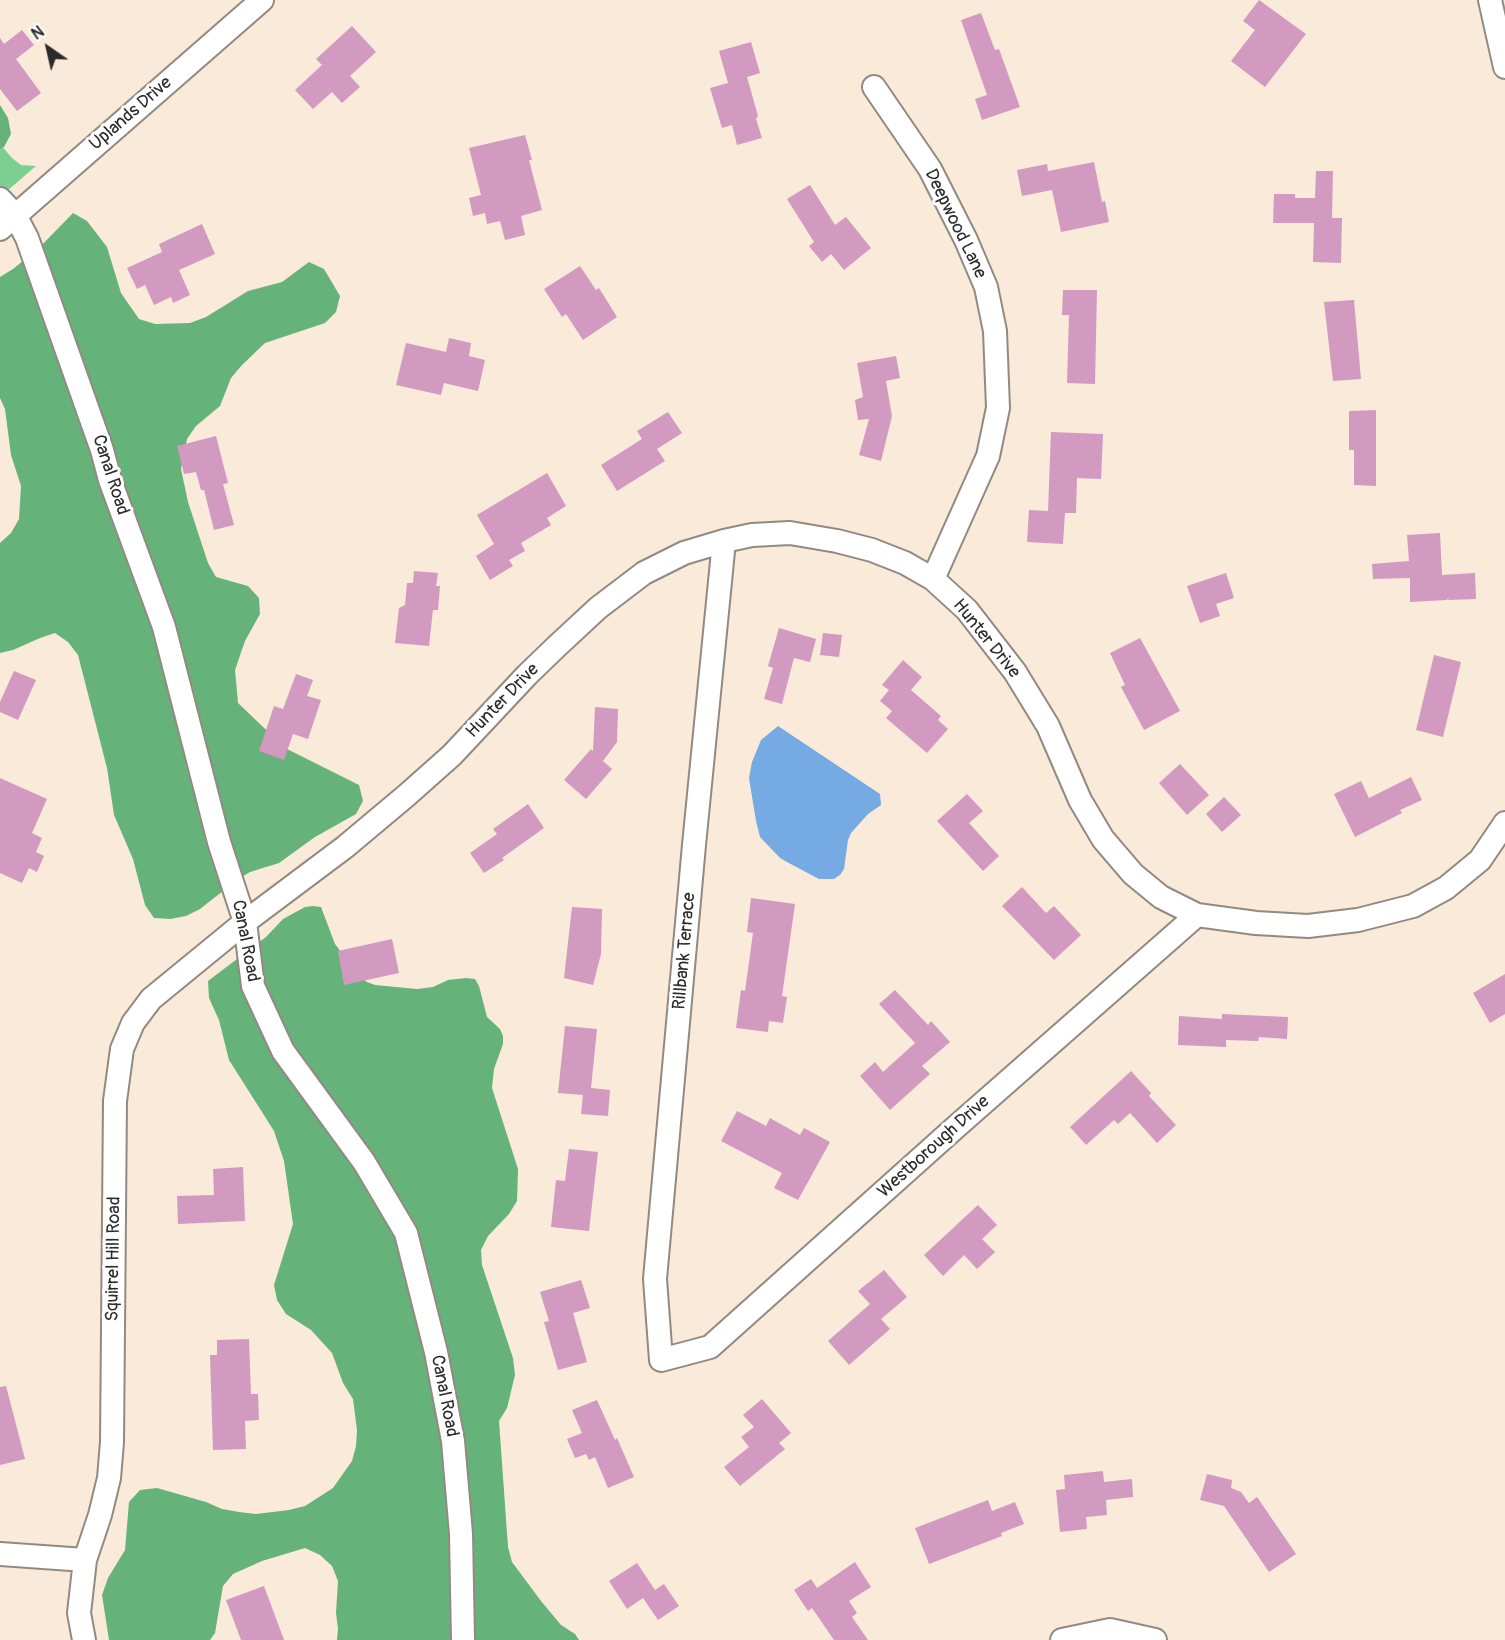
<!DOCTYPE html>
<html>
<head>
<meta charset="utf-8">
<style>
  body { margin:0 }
  #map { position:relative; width:1505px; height:1640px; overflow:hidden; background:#f9ead9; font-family:Pangolin,sans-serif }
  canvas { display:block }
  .north { position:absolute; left:18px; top:18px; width:60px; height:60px; -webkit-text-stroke:4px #fff; paint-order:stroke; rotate:326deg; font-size:16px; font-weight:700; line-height:24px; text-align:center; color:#2b2b2b }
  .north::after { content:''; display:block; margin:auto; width:21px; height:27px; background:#2b2b2b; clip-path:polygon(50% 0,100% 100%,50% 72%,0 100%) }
</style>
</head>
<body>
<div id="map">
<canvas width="1505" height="1640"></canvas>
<div class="north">N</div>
</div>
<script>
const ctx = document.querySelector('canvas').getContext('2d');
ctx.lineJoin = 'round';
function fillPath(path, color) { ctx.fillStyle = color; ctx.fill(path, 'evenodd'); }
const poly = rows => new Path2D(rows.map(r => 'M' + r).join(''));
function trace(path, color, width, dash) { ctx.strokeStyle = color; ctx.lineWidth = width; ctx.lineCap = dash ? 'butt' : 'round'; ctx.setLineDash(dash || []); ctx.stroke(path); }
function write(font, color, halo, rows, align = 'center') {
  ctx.font = font + ' Pangolin,sans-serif'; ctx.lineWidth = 6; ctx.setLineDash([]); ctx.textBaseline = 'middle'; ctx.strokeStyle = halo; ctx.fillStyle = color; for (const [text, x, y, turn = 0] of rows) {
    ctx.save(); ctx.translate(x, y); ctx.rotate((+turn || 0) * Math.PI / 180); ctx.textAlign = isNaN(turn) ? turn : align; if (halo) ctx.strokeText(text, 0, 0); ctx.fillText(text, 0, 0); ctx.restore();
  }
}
const green = poly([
  [0,144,12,158,21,165,36,166,0,197]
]);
const forest = poly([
  [0,105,8,118,11,134,4,147,0,149],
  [73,213,87,221,107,247,121,293,139,319,155,324,190,323,206,317,248,291,282,282,309,262,324,269,340,296,336,312,325,323,265,343,242,365,231,378,220,406,196,426,187,439,181,469,188,502,208,563,216,577,248,586,259,598,260,614,245,641,235,670,238,703,285,748,359,785,363,801,356,814,315,837,279,863,250,872,237,880,200,909,186,916,170,919,154,918,145,905,133,859,114,815,107,768,78,655,68,642,55,633,40,638,13,650,0,653,0,543,11,533,19,519,21,486,11,455,5,409,0,398,0,277,13,269,39,248],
  [313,906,321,907,335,944,360,977,367,982,375,985,417,989,433,987,448,980,466,978,475,979,479,986,487,1017,500,1029,503,1036,503,1044,494,1069,492,1088,518,1169,517,1201,509,1214,488,1236,481,1250,482,1265,513,1358,515,1375,507,1408,499,1421,508,1547,512,1562,541,1601,561,1625,575,1634,579,1640,337,1640,338,1629,336,1613,338,1581,332,1566,320,1555,305,1548,262,1561,233,1574,223,1586,215,1633,210,1640,109,1640,102,1595,108,1578,125,1550,129,1502,140,1490,157,1488,206,1502,222,1509,239,1512,256,1514,289,1510,305,1506,333,1488,352,1461,356,1446,357,1430,353,1399,343,1383,332,1353,311,1330,286,1314,277,1300,274,1285,293,1224,284,1161,274,1131,229,1060,219,1020,209,998,208,981,266,937,283,919,305,907]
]);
const water = poly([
  [778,726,880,794,881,805,868,814,851,833,848,840,844,869,840,875,834,879,819,879,787,862,780,858,760,837,756,821,749,778,752,762,761,740]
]);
const building = poly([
  [1259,0,1306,34,1265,87,1231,61,1255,30,1243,21],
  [981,13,995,50,999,49,1020,107,982,120,975,99,987,95,961,20],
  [352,26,376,52,350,76,360,87,342,103,332,92,313,109,295,90,322,65,316,59],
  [22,30,34,45,16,59,41,93,17,111,0,89,0,38,4,44],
  [751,42,760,73,747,77,758,116,756,119,762,138,737,145,732,125,722,128,710,88,728,83,719,51],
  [525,135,532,160,529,160,542,210,521,216,525,235,505,240,500,221,487,224,485,213,473,216,469,198,481,195,469,148],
  [1094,162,1102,202,1105,201,1109,222,1061,232,1052,190,1022,196,1017,170,1047,164,1048,171],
  [1316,171,1333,171,1332,218,1342,218,1341,263,1313,262,1314,223,1273,223,1274,194,1295,194,1295,198,1315,198],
  [810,185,835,225,846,217,871,248,844,270,831,254,822,262,809,246,814,242,787,199],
  [202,224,215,254,179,270,190,295,173,303,171,297,154,305,145,285,137,289,127,268,162,252,159,244],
  [580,266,596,290,599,288,617,317,583,340,566,314,562,317,544,289],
  [1063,290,1097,290,1095,384,1067,383,1069,315,1062,315],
  [1354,300,1361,379,1333,381,1324,302],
  [449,338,471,343,469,356,485,360,478,391,444,383,441,395,396,385,406,343,446,352],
  [896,356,900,378,886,381,892,416,881,461,859,455,869,419,858,420,855,400,863,397,857,363],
  [1376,410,1376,486,1354,485,1354,450,1349,450,1349,411],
  [668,412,682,433,657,449,665,461,617,491,601,465,642,439,637,431],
  [1051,432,1103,434,1101,479,1077,478,1076,513,1065,513,1063,544,1027,542,1029,510,1048,511],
  [216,436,228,483,223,484,234,525,214,530,204,490,201,490,196,472,184,474,177,446],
  [547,473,566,506,547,518,551,525,521,543,525,551,509,560,513,566,490,580,476,556,494,544,477,515],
  [1440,533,1442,575,1475,573,1476,599,1448,600,1449,597,1447,600,1410,602,1410,578,1373,579,1372,564,1409,561,1407,535],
  [414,571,438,573,436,586,440,586,438,610,433,610,429,646,395,643,399,608,405,605,407,583,413,583],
  [1226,573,1234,598,1216,604,1220,616,1200,623,1187,586],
  [779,628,816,639,810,662,794,658,782,704,764,699,773,668,768,666],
  [823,633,842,635,839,657,820,655],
  [1140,638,1180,711,1144,730,1121,687,1125,685,1110,653],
  [1434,655,1461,662,1443,737,1416,730],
  [903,660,922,677,911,690,941,716,938,720,948,729,927,753,886,718,892,711,880,701,889,690,882,685],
  [14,671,36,680,18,720,0,712,0,702],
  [296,674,313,680,307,696,321,700,308,739,293,734,284,760,259,751,274,706,283,709],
  [595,707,618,709,617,742,603,761,612,769,586,799,564,780,591,749,593,751],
  [1180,764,1209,795,1187,815,1159,783],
  [1411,777,1422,800,1400,810,1402,813,1355,837,1334,794,1361,781,1369,798],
  [0,778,47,799,32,833,42,838,36,852,44,856,37,872,29,868,22,883,0,873],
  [967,794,983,811,969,823,999,856,983,871,937,821],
  [1224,797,1241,815,1222,832,1206,814],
  [528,804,544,828,502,858,504,860,484,873,470,853,497,834,493,829],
  [1022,887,1046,913,1054,906,1081,935,1054,960,1002,906],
  [751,898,795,904,782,996,787,997,783,1023,769,1021,768,1032,736,1028,741,990,745,991,753,933,747,932],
  [572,907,602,909,601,954,593,985,564,978],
  [392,939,399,973,344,985,338,951],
  [1505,974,1505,1014,1490,1023,1473,993],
  [895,990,928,1025,931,1021,950,1042,922,1066,930,1074,890,1110,860,1076,875,1062,883,1072,915,1043,879,1004],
  [1222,1014,1288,1017,1287,1039,1259,1037,1258,1041,1226,1040,1226,1047,1178,1045,1179,1016,1222,1019],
  [565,1026,597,1029,591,1088,610,1090,608,1116,581,1114,583,1095,558,1093],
  [1131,1071,1151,1093,1149,1096,1176,1125,1157,1143,1130,1113,1118,1124,1114,1120,1086,1145,1070,1127],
  [737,1111,766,1126,770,1118,800,1135,804,1128,830,1142,798,1200,774,1188,782,1173,721,1141],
  [569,1149,598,1152,589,1231,551,1227,556,1180,565,1181],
  [243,1167,245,1221,178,1224,177,1196,214,1195,213,1169],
  [978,1205,997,1225,982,1239,995,1252,977,1269,964,1255,943,1276,924,1255],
  [884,1270,907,1297,881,1319,890,1329,849,1365,828,1341,870,1304,858,1291],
  [581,1280,590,1308,573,1313,587,1362,558,1370,544,1322,549,1321,540,1292],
  [249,1339,251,1394,258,1394,259,1420,245,1421,246,1449,213,1450,210,1355,217,1355,217,1340],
  [6,1386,25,1459,0,1465,0,1387],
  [762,1399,791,1433,779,1443,785,1449,740,1486,724,1467,749,1447,741,1437,754,1427,743,1415],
  [597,1400,615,1440,617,1438,634,1477,608,1488,595,1457,589,1460,586,1454,575,1458,567,1439,582,1433,572,1410],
  [1103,1471,1104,1482,1132,1479,1133,1497,1106,1500,1107,1515,1086,1517,1087,1529,1060,1532,1056,1490,1065,1489,1064,1475],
  [1207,1474,1232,1480,1231,1488,1241,1492,1249,1503,1257,1497,1296,1554,1269,1572,1224,1506,1200,1500],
  [988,1500,992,1511,1015,1502,1024,1524,1001,1533,1002,1536,929,1564,915,1528],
  [855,1562,871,1587,849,1601,857,1613,852,1617,868,1640,834,1640,812,1608,808,1611,794,1590,811,1579,817,1588],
  [637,1563,655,1590,664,1584,679,1606,658,1620,643,1598,627,1609,609,1581],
  [264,1586,284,1640,241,1640,226,1600]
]);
const minor = poly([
  [1490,0,1505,67],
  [874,87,930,169,966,240,986,287,995,331,998,408,988,456,933,579],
  [0,199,15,215,27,238,102,450,110,480,164,627,219,842,245,922,253,986,283,1051,364,1162,406,1233,436,1352,453,1441,461,1534,463,1640],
  [0,229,262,0],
  [724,541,694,845,655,1279,661,1360,710,1347,957,1126,1197,915],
  [0,1554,85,1560],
  [84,1640,79,1613,85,1560,100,1515,109,1478,112,1442,115,1101,122,1049,133,1023,151,999,245,922,345,847,407,795,452,755,527,675,556,647,598,608,644,573,684,553,724,541,752,535,790,533,837,541,872,550,905,563,933,579,967,610,1015,672,1048,726,1080,800,1103,839,1133,874,1161,897,1197,915,1256,923,1308,926,1358,920,1413,906,1446,888,1480,860,1505,823],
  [1062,1640,1110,1630,1155,1640]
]);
const streetNames = [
  ["Uplands Drive",131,114,-41],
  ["Deepwood Lane",955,224,64],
  ["Canal Road",110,475,72],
  ["Hunter Drive",986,639,51],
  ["Hunter Drive",503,701,-46],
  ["Canal Road",245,941,79],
  ["Rillbank Terrace",685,951,-85],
  ["Westborough Drive",934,1147,-42],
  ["Squirrel Hill Road",114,1259,-89],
  ["Canal Road",444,1396,79]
];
fillPath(green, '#7dcf91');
fillPath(forest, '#66b27b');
fillPath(water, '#75aae2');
fillPath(building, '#d29ac1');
trace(minor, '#928a82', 26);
trace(minor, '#fff', 22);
write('18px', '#2b2b2b', '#fff', streetNames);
</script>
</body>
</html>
